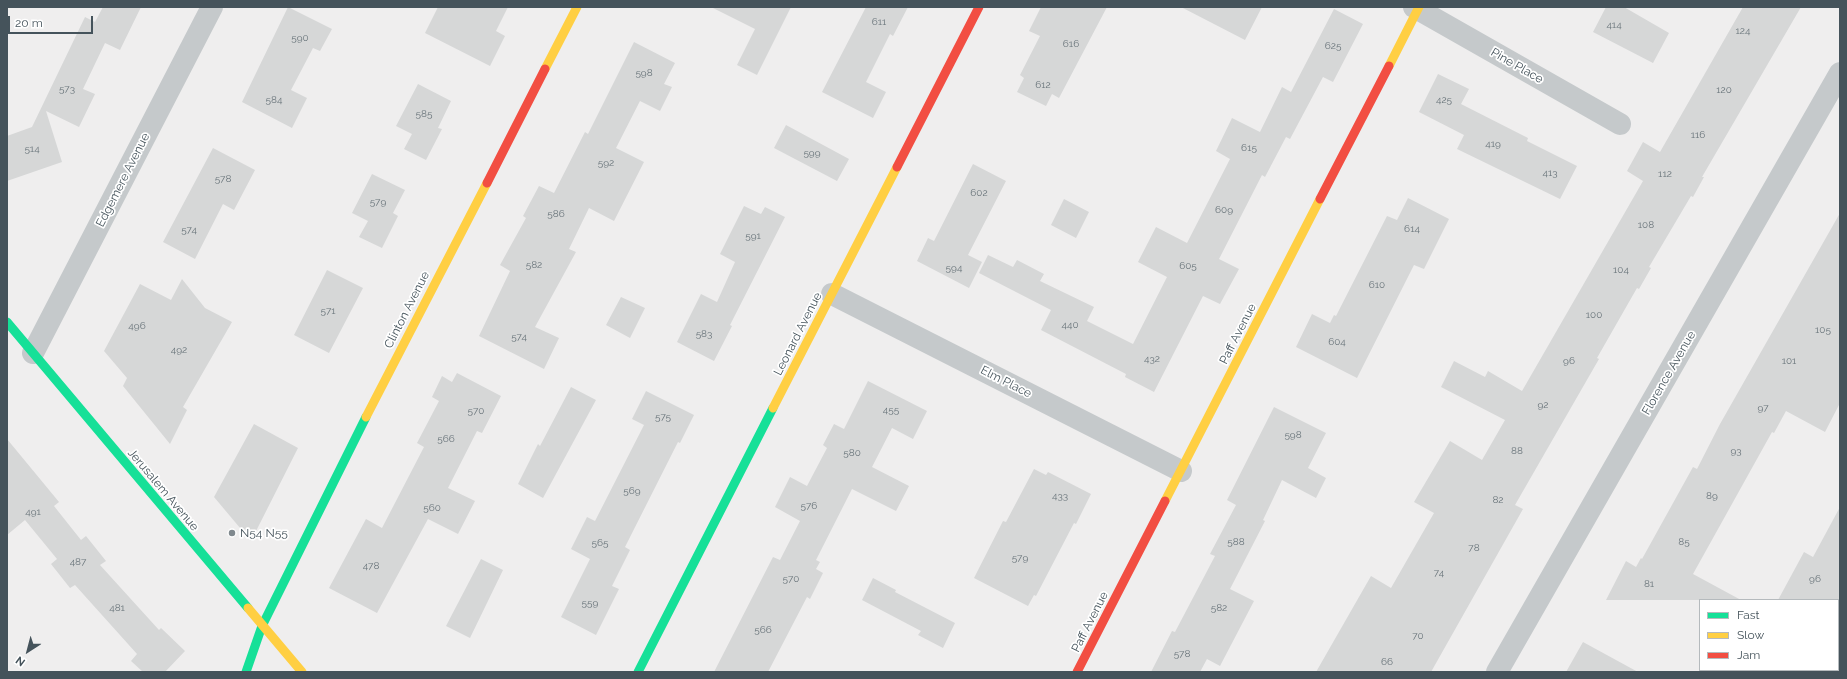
<!DOCTYPE html>
<html>
<head>
<meta charset="utf-8">
<style>
  body { margin:0 }
  #map { position:relative; width:1847px; height:679px; overflow:hidden; background:#efeeee; font-family:Raleway,sans-serif }
  canvas { display:block }
  .frame { position:absolute; inset:0; border:8px solid #45535b; pointer-events:none }
  .legend { position:absolute; left:1699px; top:599px; width:140px; height:72px; box-sizing:border-box; background:#fff; border:1px solid #b5babd; margin:0; padding:5px 7px; list-style:none; font-size:12px; color:#45535b }
  .legend li { display:flex; align-items:center; gap:8px; height:20px }
  .legend b { width:20px; border:1px solid #b5babd }
  .north { position:absolute; left:8px; top:631px; width:40px; height:40px; -webkit-text-stroke:3px #fff; paint-order:stroke; rotate:216deg; font-size:11px; font-weight:700; line-height:16px; text-align:center; color:#45535b }
  .north::after { content:''; display:block; margin:auto; width:14px; height:18px; background:#45535b; clip-path:polygon(50% 0,100% 100%,50% 72%,0 100%) }
  .scale { position:absolute; left:8px; top:16px; width:85px; height:18px; box-sizing:border-box; border:2px solid #45535b; border-top:0; padding-left:5px; font-size:12px; line-height:14px; white-space:nowrap; color:#45535b; -webkit-text-stroke:3px #fff; paint-order:stroke }
</style>
</head>
<body>
<div id="map">
<canvas width="1847" height="679"></canvas>
<div class="frame"></div>
<ul class="legend">
<li><b style="height:5px;background:#16e098"></b>Fast</li>
<li><b style="height:5px;background:#ffcf43"></b>Slow</li>
<li><b style="height:5px;background:#f24e42"></b>Jam</li>
</ul>
<div class="north">N</div>
<div class="scale">20 m</div>
</div>
<script>
const ctx = document.querySelector('canvas').getContext('2d');
ctx.lineJoin = 'round';
function fillPath(path, color) { ctx.fillStyle = color; ctx.fill(path, 'evenodd'); }
const poly = rows => new Path2D(rows.map(r => 'M' + r).join(''));
function trace(path, color, width, dash) { ctx.strokeStyle = color; ctx.lineWidth = width; ctx.lineCap = dash ? 'butt' : 'round'; ctx.setLineDash(dash || []); ctx.stroke(path); }
function write(font, color, halo, rows, align = 'center') {
  ctx.font = font + ' Raleway,sans-serif'; ctx.lineWidth = 3.5; ctx.setLineDash([]); ctx.textBaseline = 'middle'; ctx.strokeStyle = halo; ctx.fillStyle = color; for (const [text, x, y, turn = 0] of rows) {
    ctx.save(); ctx.translate(x, y); ctx.rotate((+turn || 0) * Math.PI / 180); ctx.textAlign = isNaN(turn) ? turn : align; if (halo) ctx.strokeText(text, 0, 0); ctx.fillText(text, 0, 0); ctx.restore();
  }
}
const building = poly([
  [103,7,141,7,120,50,105,43,83,89,95,94,79,127,46,111,62,162,7,181,7,136,32,127,85,17,95,22],
  [288,7,332,29,320,51,313,48,291,90,307,98,292,128,242,102],
  [438,7,508,7,496,31,505,36,490,66,425,33],
  [711,7,791,7,757,75,737,65,755,29],
  [866,7,908,7,893,36,890,34,866,82,886,92,873,118,822,92],
  [1041,7,1107,7,1059,98,1052,94,1046,106,1017,92,1024,78,1020,75,1040,36,1029,31],
  [1181,7,1262,7,1245,40],
  [1606,7,1624,7,1669,33,1653,63,1593,32],
  [1743,7,1801,7,1702,177,1704,177,1693,197,1691,196,1649,267,1651,268,1639,289,1637,288,1597,358,1599,359,1515,505,1523,509,1431,672,1316,672,1371,576,1391,588,1434,513,1414,502,1450,441,1482,460,1505,420,1441,387,1454,361,1485,377,1488,371,1522,391,1643,181,1627,171,1643,142,1660,152],
  [1334,9,1363,24,1333,82,1323,77,1290,139,1286,137,1265,177,1262,175,1219,259,1239,269,1220,304,1203,296,1154,392,1125,377,1126,374,1041,330,1051,310,979,273,988,255,1013,267,1017,260,1044,274,1040,281,1094,307,1087,321,1133,344,1167,277,1138,262,1156,227,1187,243,1230,159,1216,151,1232,118,1260,132,1282,87,1291,92],
  [634,42,675,63,664,84,672,87,660,111,640,101,616,148,644,162,614,221,589,208,569,249,576,252,535,327,559,338,544,369,479,336,510,271,500,265,526,218,523,216,539,186,554,193,585,132,588,134],
  [1438,74,1469,89,1461,104,1528,138,1527,141,1577,166,1560,199,1457,149,1464,135,1419,112],
  [418,84,451,101,438,128,442,129,426,160,404,149,412,134,396,126],
  [786,125,849,159,837,181,774,148],
  [213,148,255,170,234,210,223,204,195,259,163,242],
  [973,164,1006,181,968,255,982,262,969,288,917,261,928,238,934,241],
  [372,174,405,190,393,213,398,216,382,248,359,237,368,221,352,213],
  [1408,198,1449,219,1424,269,1414,265,1357,378,1296,347,1312,314,1330,323,1334,315,1336,316,1387,216,1397,220],
  [1064,199,1089,212,1076,238,1051,225],
  [744,206,761,214,765,207,785,217,730,325,732,326,714,361,677,342,701,294,717,302,735,262,720,254],
  [1840,213,1840,403,1825,432,1786,411,1774,433,1772,432,1693,574,1741,600,1606,600,1626,561,1636,567,1641,558,1642,559,1693,467,1697,469,1720,424],
  [327,270,363,288,329,353,294,335],
  [182,279,205,308,232,322,183,407,187,410,170,444,123,386,127,378,104,351,140,284,171,300],
  [621,297,645,308,630,338,606,325],
  [457,373,501,396,482,433,477,431,448,488,475,501,458,534,428,519,377,613,329,588,366,519,382,528,424,447,417,443,439,401,432,397,442,376,452,382],
  [868,381,927,411,913,439,892,428,872,467,909,486,896,511,852,489,816,560,820,562,816,569,823,573,810,599,807,597,768,672,714,672,773,557,780,560,800,521,775,507,790,477,807,486,827,448,823,445,834,424,844,429],
  [571,387,596,400,543,498,518,484,538,444,540,446],
  [646,391,694,415,680,443,678,442,625,547,630,550,612,586,619,589,596,635,561,617,590,559,571,549,587,517,595,521,644,425,632,419],
  [1274,407,1326,433,1308,468,1326,478,1316,498,1282,480,1263,520,1265,521,1230,589,1254,601,1220,666,1207,659,1200,672,1151,672,1172,631,1175,632,1215,556,1210,554,1236,505,1227,500],
  [254,424,298,448,251,541,214,497],
  [7,439,59,502,54,506,81,540,86,536,106,561,100,565,159,630,161,628,185,651,165,672,143,672,131,661,137,654,75,585,70,588,51,564,57,559,25,520,7,535],
  [1034,469,1046,475,1048,472,1091,494,1076,524,1074,523,1036,596,1034,595,1028,606,974,578,1003,521,1006,522],
  [1840,507,1840,600,1778,600,1804,552,1813,557],
  [481,559,503,570,470,638,446,626],
  [873,578,896,590,895,592,955,623,943,648,918,635,921,631,862,600],
  [1583,642,1638,672,1566,672]
]);
const street = poly([
  [1414,7,1620,124],
  [832,294,1181,471],
  [33,353,212,7],
  [1497,672,1840,73]
]);
const fast = poly([
  [7,322,248,608],
  [246,672,262,626,366,417],
  [638,672,773,408]
]);
const slow = poly([
  [1389,66,1419,7],
  [545,69,577,7],
  [773,408,897,167],
  [366,417,487,183],
  [1165,501,1320,199],
  [248,608,302,672]
]);
const jam = poly([
  [897,167,979,7],
  [487,183,545,69],
  [1320,199,1389,66],
  [1077,672,1165,501]
]);
const markers = [
  [232,533,4,"#80898e"]
];
const numberNames = [
  ["611",879,22],
  ["414",1614,25],
  ["124",1743,31],
  ["590",300,38],
  ["616",1071,44],
  ["625",1333,46],
  ["598",644,73],
  ["612",1043,85],
  ["573",67,89],
  ["120",1724,90],
  ["584",274,100],
  ["425",1444,100],
  ["585",424,114],
  ["116",1698,135],
  ["419",1493,144],
  ["615",1249,148],
  ["514",32,149],
  ["599",812,153],
  ["592",606,163],
  ["413",1550,173],
  ["112",1665,174],
  ["578",223,179],
  ["602",979,193],
  ["579",378,202],
  ["609",1224,210],
  ["586",556,214],
  ["108",1646,225],
  ["614",1412,229],
  ["574",189,230],
  ["591",753,236],
  ["582",534,265],
  ["605",1188,266],
  ["594",954,268],
  ["104",1621,270],
  ["610",1377,285],
  ["571",328,311],
  ["100",1594,315],
  ["440",1070,325],
  ["496",137,326],
  ["105",1823,330],
  ["583",704,334],
  ["574",519,337],
  ["604",1337,342],
  ["492",179,350],
  ["432",1152,359],
  ["96",1569,361],
  ["101",1789,361],
  ["92",1543,405],
  ["97",1763,408],
  ["455",891,410],
  ["570",476,411],
  ["575",663,417],
  ["598",1293,435],
  ["566",446,439],
  ["88",1517,451],
  ["93",1736,451],
  ["580",852,453],
  ["569",632,491],
  ["433",1060,496],
  ["89",1712,496],
  ["82",1498,500],
  ["576",809,506],
  ["560",432,508],
  ["491",33,512],
  ["588",1236,542],
  ["85",1684,542],
  ["565",600,543],
  ["78",1474,548],
  ["579",1020,558],
  ["487",78,562],
  ["478",371,566],
  ["74",1439,573],
  ["570",791,579],
  ["96",1815,579],
  ["81",1649,584],
  ["559",590,603],
  ["481",117,608],
  ["582",1219,608],
  ["566",763,630],
  ["70",1418,636],
  ["578",1182,654],
  ["66",1387,662]
];
const streetNames = [
  ["Pine Place",1517,66,30],
  ["Edgemere Avenue",123,180,-63],
  ["Clinton Avenue",407,310,-63],
  ["Leonard Avenue",798,334,-63],
  ["Paff Avenue",1238,334,-63],
  ["Florence Avenue",1669,373,-60],
  ["Elm Place",1006,382,27],
  ["Jerusalem Avenue",163,490,50],
  ["Paff Avenue",1090,622,-63]
];
const poiNames = [
  ["N54 N55",240,533]
];
fillPath(building, '#d6d7d7');
trace(street, '#c5c9cb', 22);
trace(fast, '#16e098', 9);
trace(slow, '#ffcf43', 9);
trace(jam, '#f24e42', 9);
for (const [x, y, r, color] of markers) { const dot = new Path2D(); dot.arc(x, y, r, 0, 2 * Math.PI); ctx.fillStyle = color; ctx.fill(dot); trace(dot, '#fff', 1.5); }
write('10px', '#6a757b', null, numberNames);
write('12px', '#45535b', '#fff', streetNames);
write('12px', '#45535b', '#fff', poiNames, 'left');
</script>
</body>
</html>
